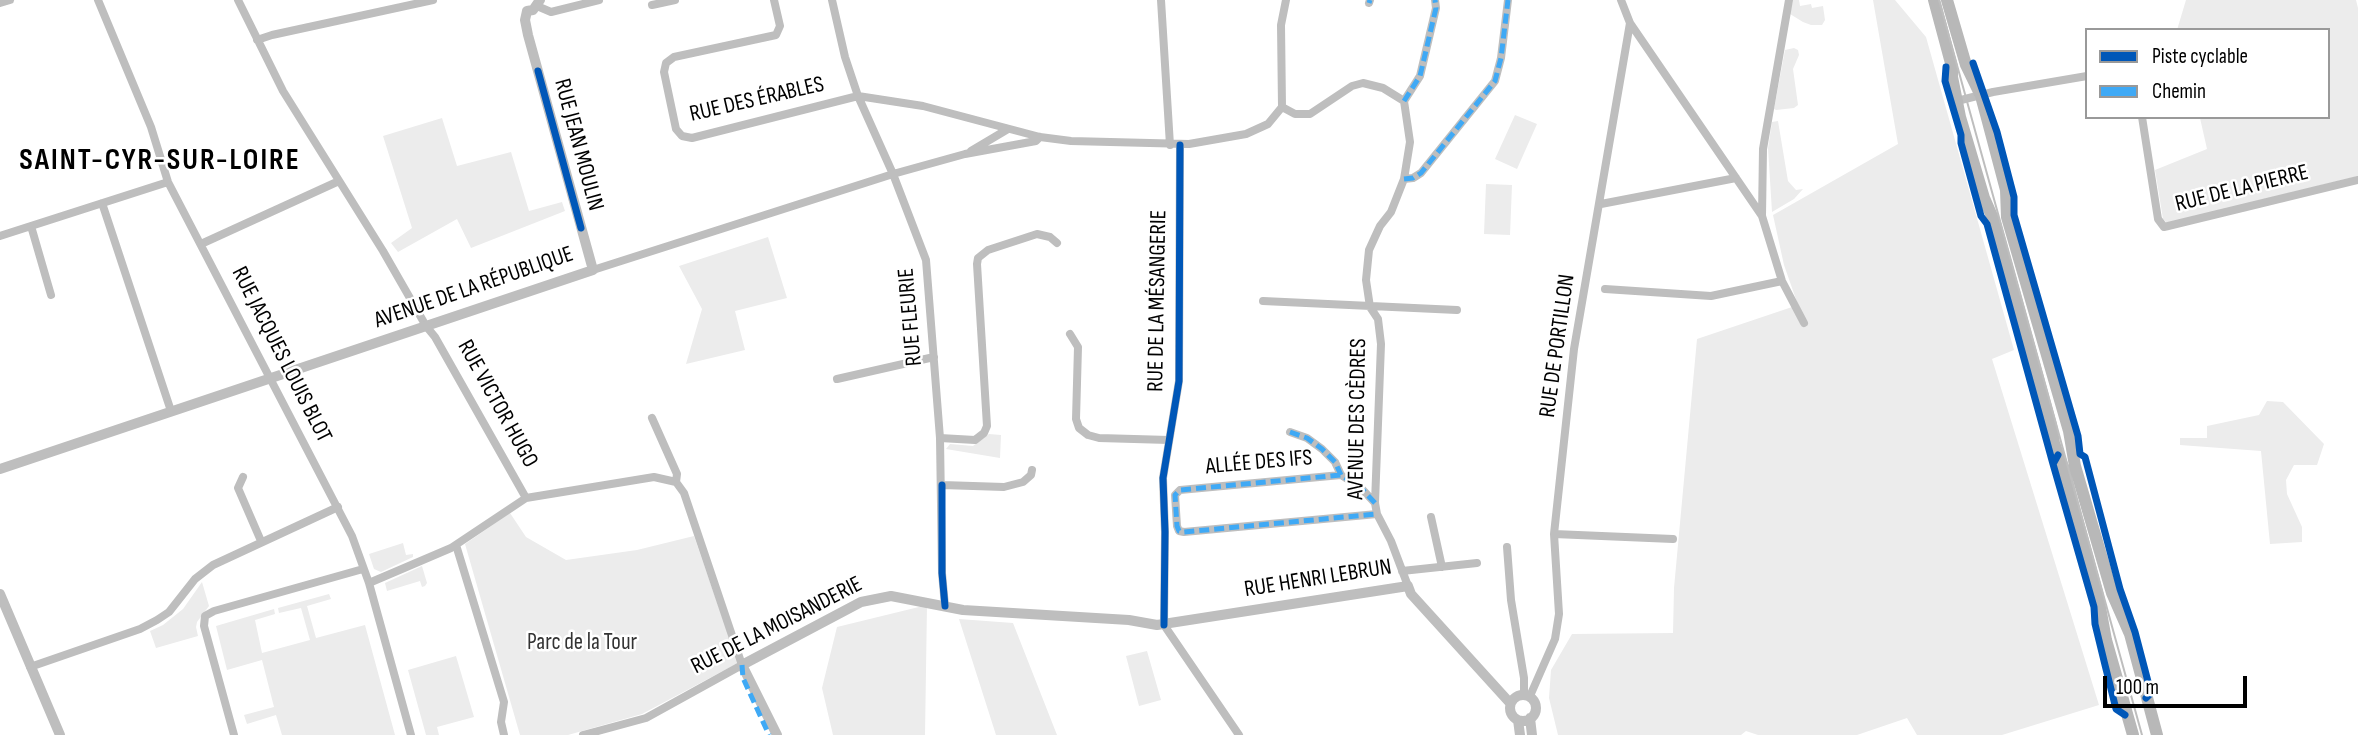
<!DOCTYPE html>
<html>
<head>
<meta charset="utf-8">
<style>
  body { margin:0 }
  #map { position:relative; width:2358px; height:735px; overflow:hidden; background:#fff; font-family:"Sofia Sans Condensed",sans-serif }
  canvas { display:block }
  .legend { position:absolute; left:2085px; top:28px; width:245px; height:91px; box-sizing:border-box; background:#fff; border:2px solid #999; margin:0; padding:9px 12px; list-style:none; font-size:21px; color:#000 }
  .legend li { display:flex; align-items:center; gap:14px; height:35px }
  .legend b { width:35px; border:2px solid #999 }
  .scale { position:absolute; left:2103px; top:676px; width:144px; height:32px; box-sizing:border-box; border:4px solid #000; border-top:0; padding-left:9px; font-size:21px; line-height:24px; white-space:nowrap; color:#000; -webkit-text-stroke:5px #fff; paint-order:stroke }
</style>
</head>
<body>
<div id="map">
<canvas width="2358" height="735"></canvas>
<ul class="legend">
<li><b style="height:9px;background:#0057b8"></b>Piste cyclable</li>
<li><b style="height:9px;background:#3fa9f5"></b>Chemin</li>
</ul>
<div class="scale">100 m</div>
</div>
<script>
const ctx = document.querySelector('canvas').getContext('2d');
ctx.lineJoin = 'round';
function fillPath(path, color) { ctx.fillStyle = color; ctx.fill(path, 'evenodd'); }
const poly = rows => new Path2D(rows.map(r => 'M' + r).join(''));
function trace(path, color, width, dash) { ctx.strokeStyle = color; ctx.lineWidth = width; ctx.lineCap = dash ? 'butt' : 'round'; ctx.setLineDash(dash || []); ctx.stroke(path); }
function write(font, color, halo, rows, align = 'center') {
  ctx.font = font + ' "Sofia Sans Condensed",sans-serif'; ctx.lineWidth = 5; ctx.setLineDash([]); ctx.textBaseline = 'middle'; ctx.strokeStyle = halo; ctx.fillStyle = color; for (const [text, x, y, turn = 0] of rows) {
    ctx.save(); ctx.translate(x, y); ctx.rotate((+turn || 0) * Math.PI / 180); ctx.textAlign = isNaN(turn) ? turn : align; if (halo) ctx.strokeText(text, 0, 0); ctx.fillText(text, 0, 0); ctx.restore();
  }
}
const green = poly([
  [1793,0,1799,0,1800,6,1811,4,1812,8,1823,6,1825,20,1822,25,1811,25,1803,22,1790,14],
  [1873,0,1895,0,1926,37,2014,350,1992,359,2099,705,2002,735,1917,735,1907,718,1857,735,1758,735,1746,731,1741,735,1558,735,1549,698,1551,670,1572,634,1673,633,1674,588,1697,339,1798,305,1784,265,1773,215,1898,144],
  [2186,0,2356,0,2358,8,2358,176,2167,223,2163,219,2155,170,2207,149,2200,118,2328,117,2328,30,2177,30],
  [1794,48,1798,50,1799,55,1793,69,1798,105,1794,108,1776,110,1774,109,1785,50],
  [1515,115,1537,124,1517,169,1495,159],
  [442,118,457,166,511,152,529,211,562,202,565,211,471,248,457,219,398,252,391,243,412,228,383,136],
  [1778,121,1788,181,1796,190,1803,189,1794,199,1772,212,1768,148,1772,122],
  [1486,184,1512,185,1510,235,1484,234],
  [768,237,787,298,735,311,745,350,686,364,702,309,679,266],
  [2267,401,2283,402,2324,444,2317,465,2294,465,2286,480,2287,494,2302,527,2302,542,2270,544,2261,451,2180,445,2180,438,2207,438,2207,426,2259,415],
  [989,434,1001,435,1000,458,946,449,950,444,973,446],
  [510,513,526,537,566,560,637,550,694,536,738,663,642,714,568,735,520,735,465,544],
  [403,543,406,555,413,554,413,557,381,572,374,569,369,554],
  [422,566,427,583,425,586,422,587,420,581,387,591,385,583],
  [202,582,209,606,197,622,196,627,198,636,156,648,150,631,163,625,183,609],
  [329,594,331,599,307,606,316,638,365,625,395,735,282,735,276,715,247,724,244,715,274,707,262,660,227,670,216,626,274,609,275,614,255,620,262,653,310,640,301,608,279,613,278,608],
  [927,605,925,735,833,735,822,688,837,627],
  [959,619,1013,623,1057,735,996,735],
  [1147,651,1161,700,1139,706,1126,656],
  [456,656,474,717,437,727,439,735,426,735,408,670]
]);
const minor = poly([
  [98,0,151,127,168,182,352,536,369,583,411,735],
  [238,0,283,91,383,251,426,326,435,337,526,498],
  [774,0,780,26,776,35,674,57,666,63,664,72,676,129,682,136,692,138,858,96,923,106,1040,137,1071,141,1189,144,1246,134,1268,124,1282,107,1281,25,1286,0],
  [832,0,845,57,858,96,893,174,926,260,940,438,942,573,945,606],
  [1161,0,1170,145],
  [1789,0,1763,149,1762,216,1782,281,1804,323],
  [0,3,10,0],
  [1369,3,1370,0],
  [652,5,675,0],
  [537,6,551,12,599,0],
  [1630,23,1762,216],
  [257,40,272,35,433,0],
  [1404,101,1420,76,1436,8,1435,0],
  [1957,101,1993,92,2087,76],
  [1282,107,1295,114,1310,114,1352,86,1363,83,1383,88,1404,101,1410,142,1404,179,1391,212,1380,226,1369,250,1366,280,1370,307,1378,319,1381,344,1375,503,1377,514,1391,541,1408,586],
  [2142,117,2158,219,2164,227,2358,180],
  [1180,145,1179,381,1163,478,1165,532,1164,625,1239,735],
  [971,151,1008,129],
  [1404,179,1413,178,1421,173,1495,81,1501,58,1508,0],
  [102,203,171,411],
  [1601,204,1736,178],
  [31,226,51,295],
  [0,236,168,182],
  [201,244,339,181],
  [593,270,893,174,965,154,1036,141,1040,137],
  [1605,289,1711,296,1782,281],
  [1263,301,1457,310],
  [1070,334,1078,347,1076,419,1079,428,1088,435,1099,438,1169,440],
  [837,379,934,357],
  [652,418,677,474,676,482],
  [1290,432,1307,438,1322,449,1335,462,1341,475],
  [940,438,975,440,984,433,987,426,977,264,978,258,988,250,1037,234,1050,237,1057,243],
  [243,477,238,488,261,541],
  [942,485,1004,487,1023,482,1031,475,1032,470],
  [1375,503,1361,488,1341,475,1180,490,1175,495,1177,526,1179,531,1184,532,1377,514],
  [1431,517,1442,567],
  [1554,534,1673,539],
  [456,545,504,702,501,722,504,735],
  [1507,547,1511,600,1524,678,1524,695],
  [1402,571,1477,563],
  [369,583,451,548,526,498,654,477,676,482,684,493,742,665,646,718,583,735],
  [30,667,140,629,157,620,169,612,195,579,213,565,338,507],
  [1530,696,1555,639,1559,614,1554,534,1574,349,1630,23,1621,0],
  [234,735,204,626,205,616,214,611,363,569]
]);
const tertiary = poly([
  [527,11,533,10,540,0],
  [0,469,593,270,528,35,525,20,527,11],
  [0,594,60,735],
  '1510 708a13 13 0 1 1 26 0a13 13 0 1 1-26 0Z',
  [1530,718,1532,735],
  [1518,720,1520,735],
  [777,735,742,665,861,602,891,596,963,610,1129,620,1157,625,1408,586,1411,594,1510,703]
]);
const secondary = poly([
  [1934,0,1952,67,1952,77,1960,117,1984,198,1995,223,2051,425,2054,443,2063,467,2098,596,2106,640,2133,735],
  [1947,0,1966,65,1981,96,1988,122,2006,190,2007,217,2069,431,2075,466,2112,593,2130,634,2157,735]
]);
const tram = poly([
  [1939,0,2142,735]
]);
const quiet = poly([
  [1369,3,1370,0],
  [1404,101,1420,76,1436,8,1435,0],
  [1404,179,1413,178,1421,173,1495,81,1501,58,1508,0],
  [1290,432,1307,438,1322,449,1335,462,1341,475],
  [1375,503,1361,488,1341,475,1180,490,1175,495,1177,526,1179,531,1184,532,1377,514],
  [742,665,743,678,769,735]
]);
const cycleway = poly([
  [1973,63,1997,132,2014,197,2014,215,2078,436,2080,454,2085,457,2120,589,2135,632,2151,693,2146,698],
  [1946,67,1945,81,1961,135,1961,143,1981,216,1987,224,2053,464],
  [538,71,581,228],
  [2058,455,2053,464,2094,607,2095,624,2105,665,2116,709,2125,715],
  [942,485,942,573,945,606],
  [1164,625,1165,532,1163,478,1179,381,1180,145]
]);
const streetNames = [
  ["RUE DES ÉRABLES",757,100,-13],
  ["RUE JEAN MOULIN",578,145,75],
  ["RUE DE LA PIERRE",2242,189,-14],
  ["AVENUE DE LA RÉPUBLIQUE",474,288,-19],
  ["RUE DE LA MÉSANGERIE",1158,301,-89],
  ["RUE FLEURIE",911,317,-95],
  ["RUE DE PORTILLON",1558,346,-82],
  ["RUE JACQUES LOUIS BLOT",281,355,63],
  ["RUE VICTOR HUGO",497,404,61],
  ["AVENUE DES CÈDRES",1358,419,-89],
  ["ALLÉE DES IFS",1259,463,-5],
  ["RUE HENRI LEBRUN",1318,579,-9],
  ["RUE DE LA MOISANDERIE",777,626,-27]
];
const parkNames = [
  ["Parc de la Tour",582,643]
];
const districtNames = [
  ["SAINT-CYR-SUR-LOIRE",160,161]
];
fillPath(green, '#ececec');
trace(minor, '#bebebe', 8);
trace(tertiary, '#bebebe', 10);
trace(secondary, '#b8b8b8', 12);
trace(tram, '#bebebe', 2);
trace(quiet, '#3fa9f5', 5, [10, 5]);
trace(cycleway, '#0057b8', 7);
write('23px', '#000', '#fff', streetNames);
write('23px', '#333', '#fff', parkNames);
ctx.letterSpacing = '2px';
write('bold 30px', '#000', '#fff', districtNames);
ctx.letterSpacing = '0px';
</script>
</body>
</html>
